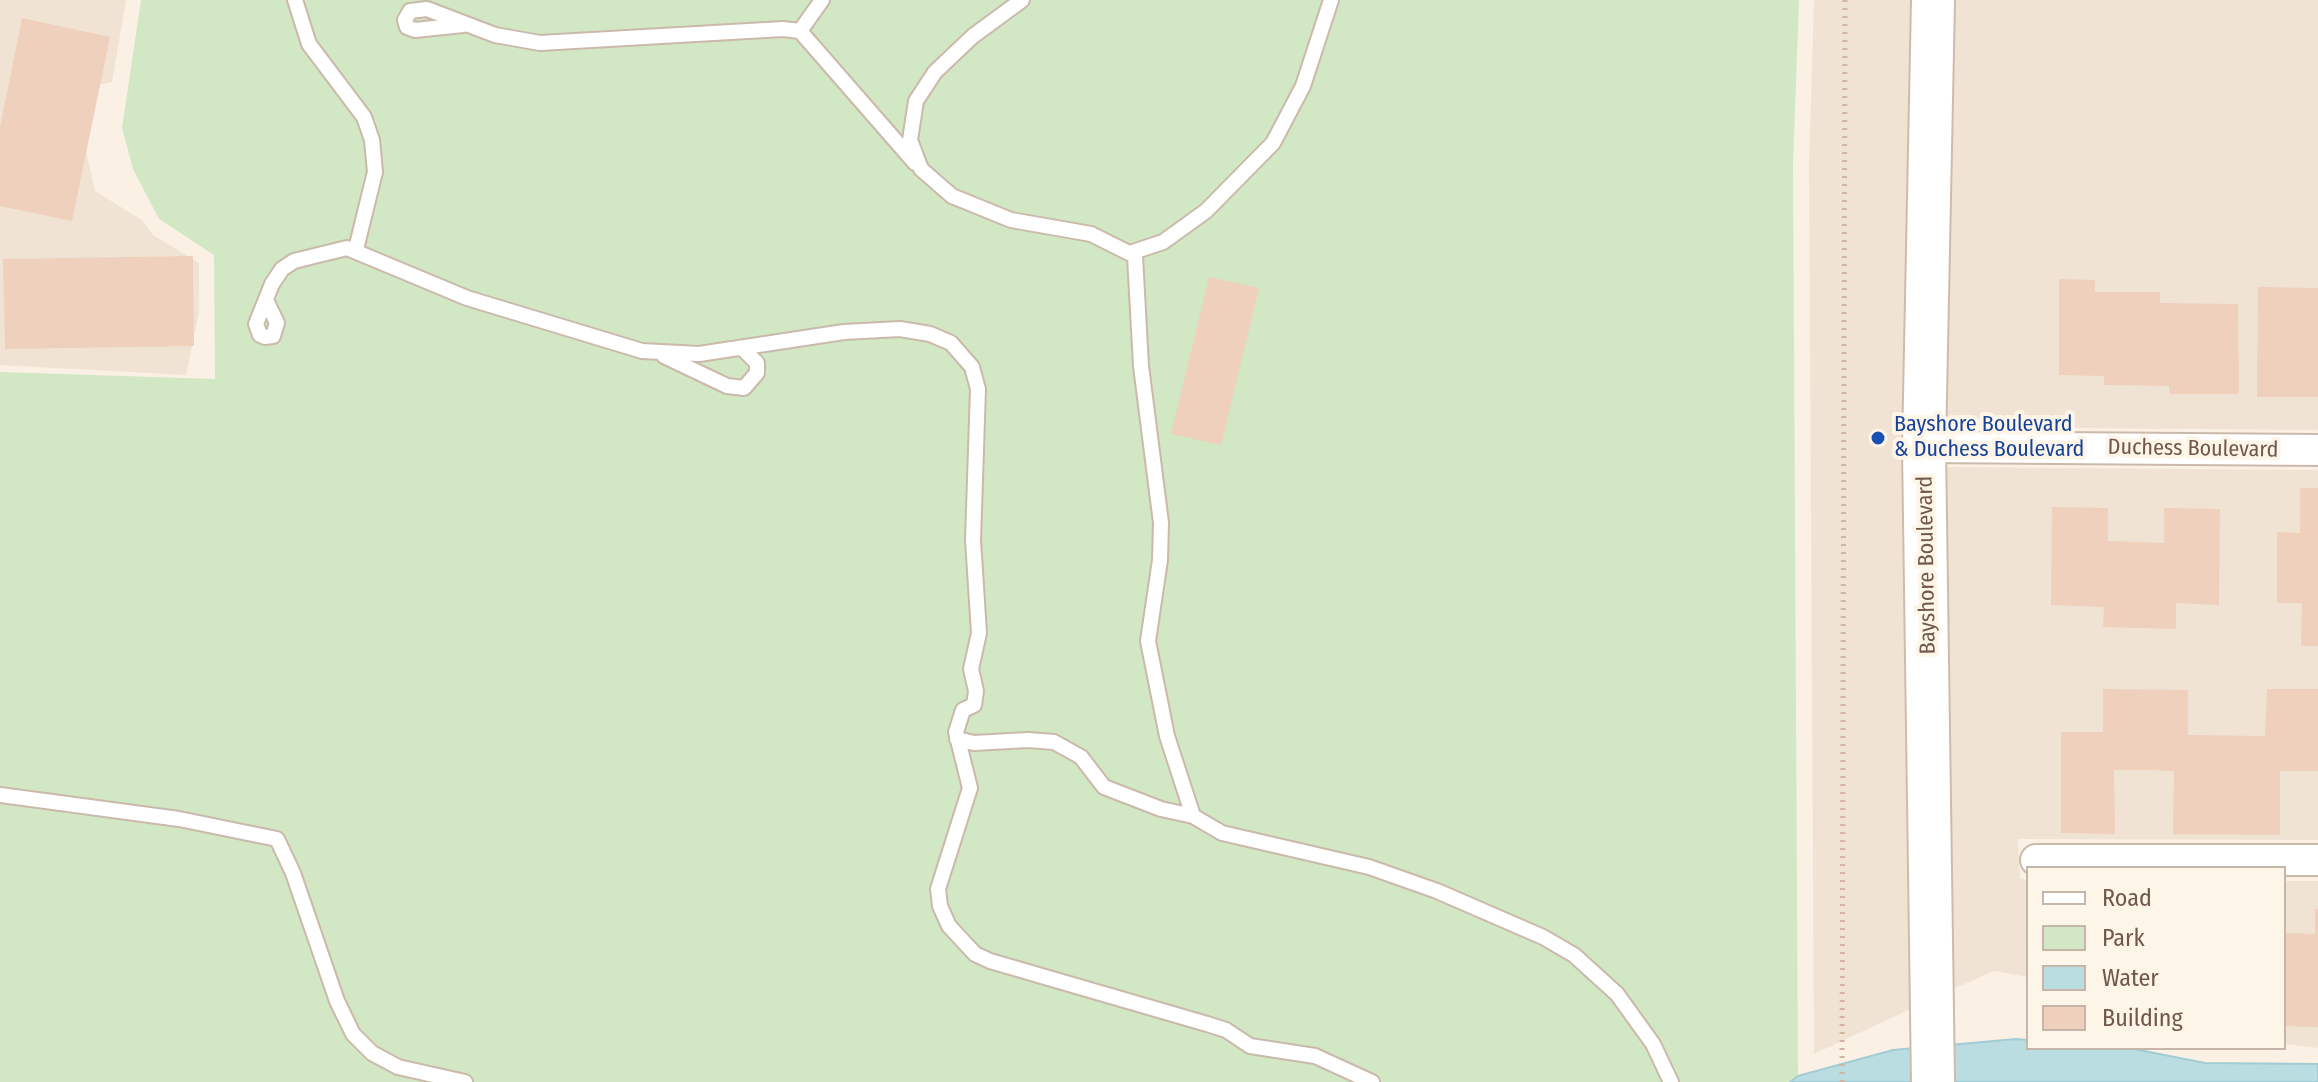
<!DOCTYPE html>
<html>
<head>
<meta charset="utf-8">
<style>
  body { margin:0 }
  #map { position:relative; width:2318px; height:1082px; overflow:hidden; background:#faf1e4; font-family:"Fira Sans Condensed",sans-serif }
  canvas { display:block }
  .legend { position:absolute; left:2026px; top:866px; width:260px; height:184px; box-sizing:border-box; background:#fef5e9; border:2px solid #c6b6aa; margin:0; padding:10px 14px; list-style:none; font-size:24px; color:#71584b }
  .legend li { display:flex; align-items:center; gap:16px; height:40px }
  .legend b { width:40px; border:2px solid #c6b6aa }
</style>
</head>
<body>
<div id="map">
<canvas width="2318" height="1082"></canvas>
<ul class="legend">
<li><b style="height:10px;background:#fff"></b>Road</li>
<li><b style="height:22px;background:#d2e7c3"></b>Park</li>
<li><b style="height:22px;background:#badde2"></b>Water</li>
<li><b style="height:22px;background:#eed0bd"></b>Building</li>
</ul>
</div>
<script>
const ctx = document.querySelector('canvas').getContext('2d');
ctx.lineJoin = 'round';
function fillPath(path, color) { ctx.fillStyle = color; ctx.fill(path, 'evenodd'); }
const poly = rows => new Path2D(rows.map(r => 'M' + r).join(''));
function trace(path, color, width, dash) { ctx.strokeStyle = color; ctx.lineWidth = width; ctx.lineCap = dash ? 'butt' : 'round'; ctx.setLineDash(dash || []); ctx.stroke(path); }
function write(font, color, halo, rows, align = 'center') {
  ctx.font = font + ' "Fira Sans Condensed",sans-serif'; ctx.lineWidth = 8; ctx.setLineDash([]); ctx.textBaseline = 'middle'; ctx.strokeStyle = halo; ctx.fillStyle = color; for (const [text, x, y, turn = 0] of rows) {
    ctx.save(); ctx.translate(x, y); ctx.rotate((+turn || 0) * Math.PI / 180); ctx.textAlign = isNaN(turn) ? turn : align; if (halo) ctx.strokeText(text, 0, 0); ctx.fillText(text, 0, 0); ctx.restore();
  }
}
const residential = poly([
  [0,0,126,0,112,82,73,91,95,191,142,220,153,235,199,263,199,312,186,375,0,365],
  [1814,0,1915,0,1915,1007,1814,1054,1809,166],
  [1952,0,2318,0,2318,430,1943,427],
  [1943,467,2318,470,2318,840,2018,839,2020,879,2028,880,2028,977,1994,971,1951,990],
  [2284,881,2318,881,2318,1048,2284,1044]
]);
const green = poly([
  [141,0,1799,0,1793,164,1798,1076,1790,1082,0,1082,0,372,215,379,214,255,159,219,133,169,122,128]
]);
const water = poly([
  [2016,1039,2028,1040,2028,1048,2129,1048,2205,1063,2318,1064,2318,1082,1790,1082,1798,1076,1893,1050,2016,1039]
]);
const building = poly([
  [22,18,110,37,72,221,0,206,0,127],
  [193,256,194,346,5,349,3,259],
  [1209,277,1259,288,1221,445,1171,434],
  [2059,279,2095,280,2095,292,2160,292,2160,303,2238,304,2239,394,2169,394,2169,386,2104,385,2104,376,2059,375],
  [2258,287,2318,288,2318,397,2257,397],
  [2300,488,2318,488,2318,646,2301,646,2302,603,2277,603,2277,532,2300,533],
  [2052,507,2108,508,2108,541,2164,543,2164,508,2220,509,2219,605,2176,603,2176,629,2103,627,2104,607,2051,605],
  [2103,689,2188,690,2188,735,2265,736,2267,689,2318,689,2318,771,2280,771,2280,835,2173,834,2174,771,2146,770,2114,770,2115,834,2061,833,2061,732,2103,732],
  [2315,909,2318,909,2318,1027,2284,1026,2284,933,2315,934]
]);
const path = poly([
  [1842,1082,1845,0]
]);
const lane = poly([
  [295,0,309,44,364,117,372,140,375,172,356,249],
  [1022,0,973,36,935,72,916,101,910,140,921,169,952,196,1011,220,1091,234,1135,256,1141,366,1161,523,1160,560,1148,641,1167,736,1193,816,1222,833,1369,867,1437,891,1543,937,1574,955,1617,994,1653,1044,1671,1082],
  [463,25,415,30,407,27,405,20,410,11,427,9,495,35,540,43,783,29,800,31,915,163],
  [800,31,822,0],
  [1133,252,1163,242,1206,211,1273,143,1303,86,1331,0],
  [267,302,277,323,273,336,265,337,260,335,256,324,272,284,282,269,294,261,347,248,467,298,642,351,699,354,844,332,900,329,930,334,951,343,972,367,978,389,973,540,979,633,971,669,976,691,974,705,963,710,956,732,970,788,938,889,940,906,949,926,975,954,990,961,1207,1024,1226,1030,1250,1046,1315,1056,1372,1082],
  [664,356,727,386,744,388,757,373,757,363,743,349],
  [957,739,974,743,1028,740,1054,742,1081,757,1104,787,1161,809,1193,816],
  [0,795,179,819,277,839,293,873,337,1001,353,1034,372,1053,398,1067,465,1082]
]);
const street = poly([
  [1924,447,2318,450],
  [2036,860,2318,860]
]);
const secondary = poly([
  [1933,0,1924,447,1933,1082]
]);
const markers = [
  [1878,438,8,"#1a4fb4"]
];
const transitNames = [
  ["Bayshore Boulevard",1894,425],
  ["& Duchess Boulevard",1894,450]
];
const streetNames = [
  ["Duchess Boulevard",2193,449,1],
  ["Bayshore Boulevard",1927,565,-91]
];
fillPath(residential, '#f1e3d3');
fillPath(green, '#d2e7c3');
fillPath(water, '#badde2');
trace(water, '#a1ccd3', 2);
fillPath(building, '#eed0bd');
trace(lane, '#cbb9ab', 18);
trace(street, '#cbb9ab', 34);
trace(secondary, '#d0bbab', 46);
trace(path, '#d2b4a1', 5, [2, 6]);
trace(lane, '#fff', 14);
trace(street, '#fff', 30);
trace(secondary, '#fff', 42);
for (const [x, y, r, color] of markers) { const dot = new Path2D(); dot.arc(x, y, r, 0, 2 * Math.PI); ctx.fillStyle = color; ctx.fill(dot); trace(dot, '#fef5e9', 3); }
write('22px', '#164399', '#fef5e9', transitNames, 'left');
write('22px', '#71584b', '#fef5e9', streetNames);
</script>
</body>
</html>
